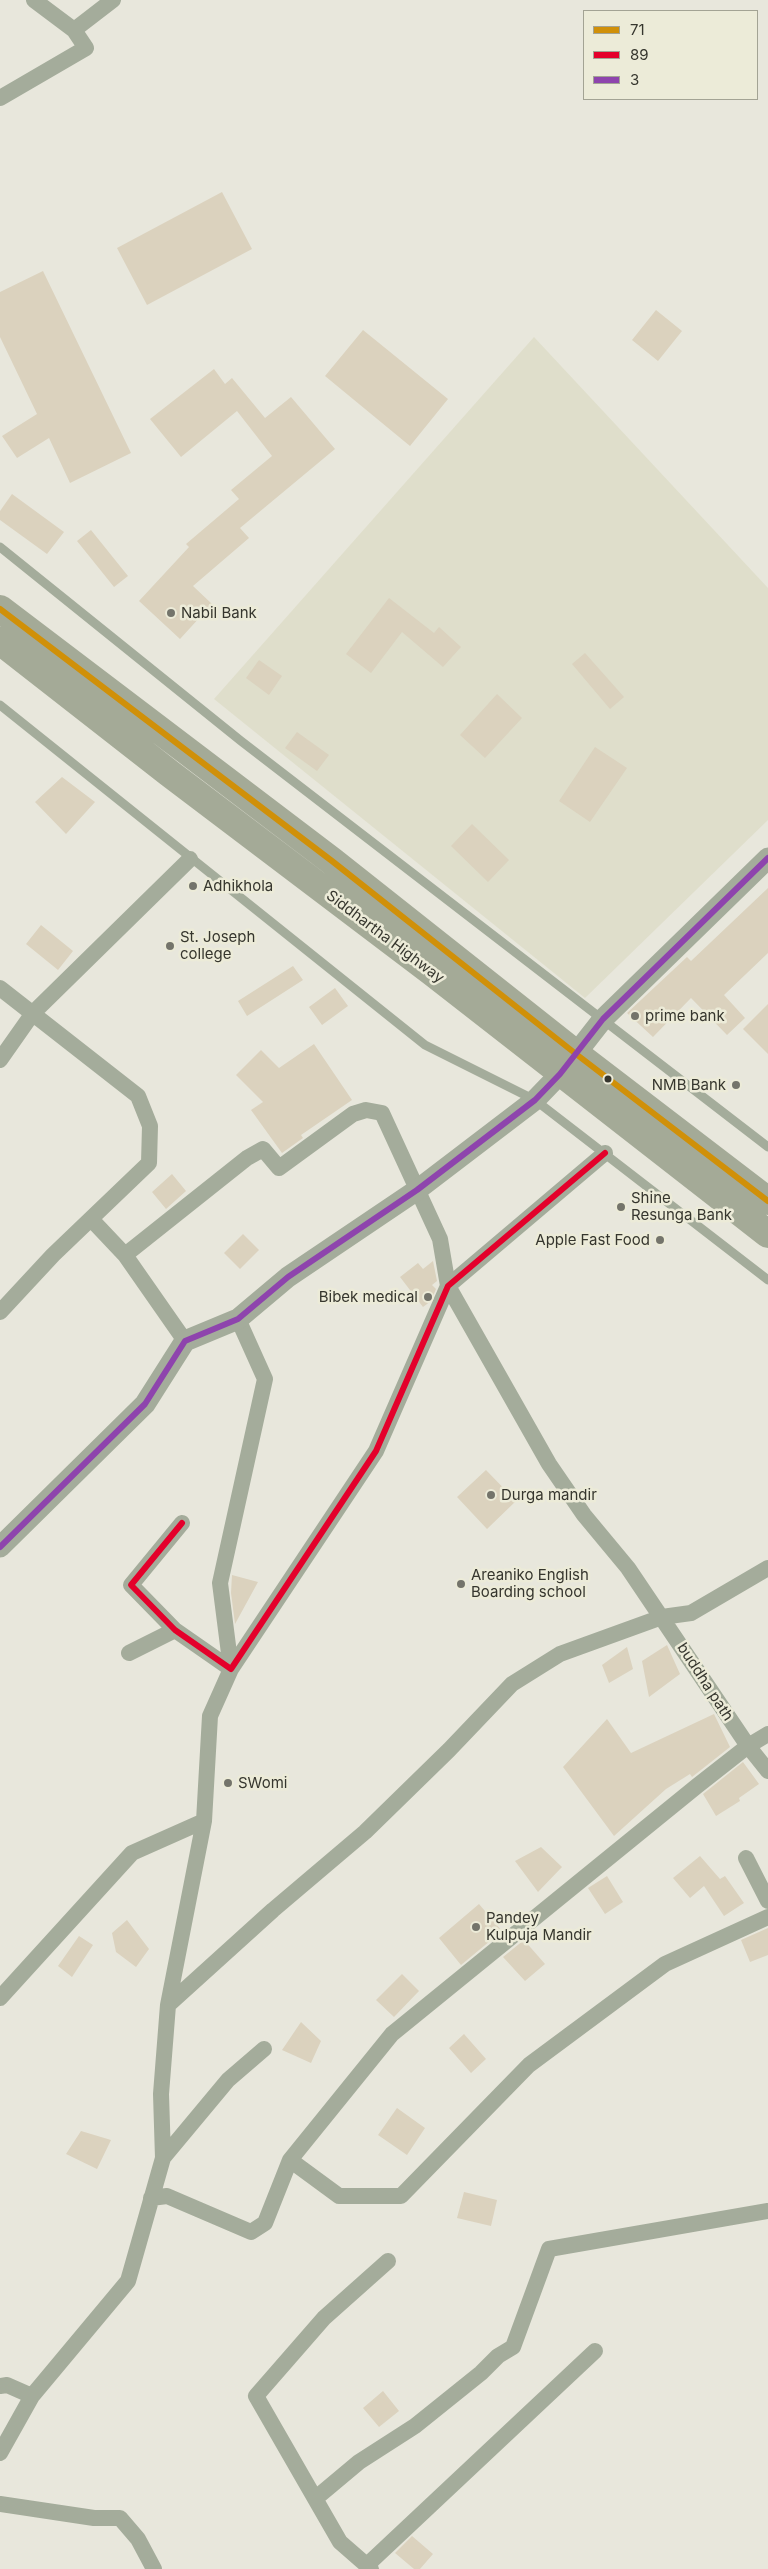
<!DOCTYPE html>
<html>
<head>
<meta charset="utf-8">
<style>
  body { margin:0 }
  #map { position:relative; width:768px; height:2569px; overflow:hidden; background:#e8e7dc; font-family:Inter,sans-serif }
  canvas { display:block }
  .legend { position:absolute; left:583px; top:10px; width:175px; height:90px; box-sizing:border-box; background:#ecebd8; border:1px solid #a3a394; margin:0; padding:6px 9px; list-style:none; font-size:15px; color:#36362e }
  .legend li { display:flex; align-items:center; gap:10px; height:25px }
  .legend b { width:25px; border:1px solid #a3a394 }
</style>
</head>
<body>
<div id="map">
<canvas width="768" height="2569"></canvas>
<ul class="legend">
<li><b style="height:6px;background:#d09009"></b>71</li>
<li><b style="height:6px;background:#e4002b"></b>89</li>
<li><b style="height:6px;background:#8e44ad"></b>3</li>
</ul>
</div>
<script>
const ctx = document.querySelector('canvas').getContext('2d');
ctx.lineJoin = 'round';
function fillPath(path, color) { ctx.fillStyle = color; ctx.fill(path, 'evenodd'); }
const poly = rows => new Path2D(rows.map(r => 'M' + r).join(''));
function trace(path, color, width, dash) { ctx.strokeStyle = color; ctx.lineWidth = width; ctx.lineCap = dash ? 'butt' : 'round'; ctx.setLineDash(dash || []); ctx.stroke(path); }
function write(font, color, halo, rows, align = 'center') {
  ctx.font = font + ' Inter,sans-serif'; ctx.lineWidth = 5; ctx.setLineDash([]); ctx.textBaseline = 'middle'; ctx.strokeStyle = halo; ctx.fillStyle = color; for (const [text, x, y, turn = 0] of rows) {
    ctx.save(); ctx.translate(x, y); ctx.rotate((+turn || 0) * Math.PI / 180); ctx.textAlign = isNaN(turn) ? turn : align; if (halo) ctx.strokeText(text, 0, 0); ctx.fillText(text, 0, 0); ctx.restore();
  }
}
const built = poly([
  [534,337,768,588,768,820,585,998,214,699]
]);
const building = poly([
  [222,192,252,249,147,305,117,248],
  [43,271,131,453,70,483,49,438,17,458,2,436,37,414,0,337,0,292],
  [656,310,682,331,658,361,632,340],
  [363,330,448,399,410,446,325,376],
  [214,369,225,384,232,378,265,418,291,397,335,449,240,528,249,538,193,586,212,604,180,639,139,601,189,547,186,544,239,499,231,490,272,456,237,411,181,457,150,419],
  [12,494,64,532,47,554,0,520,0,511],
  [91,530,128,576,114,587,77,541],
  [389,598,434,633,439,627,461,647,443,667,402,632,371,673,346,654],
  [585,653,624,697,610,709,572,664],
  [259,660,282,676,269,695,246,678],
  [497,694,522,718,485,758,460,735],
  [297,732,329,755,317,771,285,748],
  [595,747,627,768,590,822,559,801],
  [62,777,95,802,66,834,35,802],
  [472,824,509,860,488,882,451,846],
  [768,888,768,953,724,995,745,1018,727,1035,691,998,653,1037,627,1013,687,957,691,961],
  [41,925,73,951,58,970,26,944],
  [293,966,303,980,247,1016,238,1001],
  [335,988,348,1006,322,1025,309,1007],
  [768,1004,768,1054,743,1029],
  [314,1044,352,1100,301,1135,303,1138,282,1153,251,1110,263,1102,236,1075,261,1050,279,1068],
  [172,1174,186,1191,166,1209,152,1192],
  [243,1234,259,1250,240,1269,224,1253],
  [433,1261,437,1281,432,1285,436,1289,431,1301,423,1307,400,1277,418,1263,423,1269],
  [486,1470,516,1501,487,1529,457,1497],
  [232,1575,258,1582,235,1624,231,1593],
  [667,1645,680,1674,649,1697,642,1661],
  [627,1647,633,1669,609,1683,602,1665],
  [714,1714,730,1747,692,1777,690,1774,666,1789,614,1836,563,1767,607,1719,631,1753],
  [743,1762,759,1784,739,1798,740,1801,716,1816,703,1794],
  [541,1847,562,1867,538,1892,515,1861],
  [700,1856,720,1879,725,1876,744,1903,724,1916,704,1886,690,1898,673,1878],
  [607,1876,623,1902,605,1914,588,1888],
  [479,1904,502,1931,461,1965,439,1938],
  [127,1920,149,1949,136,1967,116,1952,112,1933],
  [768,1928,768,1955,750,1962,741,1940],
  [79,1936,93,1945,72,1977,58,1966],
  [524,1940,545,1964,525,1981,503,1957],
  [402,1974,419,1991,394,2017,376,2000],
  [301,2022,321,2041,311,2063,282,2050],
  [464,2034,486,2059,471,2073,449,2048],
  [397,2108,425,2128,407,2155,378,2135],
  [81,2131,111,2140,97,2169,66,2154],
  [464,2192,497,2200,491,2226,457,2218],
  [383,2391,399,2411,379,2427,363,2408],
  [412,2536,433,2554,420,2569,414,2569,395,2553]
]);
const service = poly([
  [0,547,241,741,768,1147],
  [0,705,425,1045,535,1100,768,1280]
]);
const minor = poly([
  [74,30,113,0],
  [0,98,86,48,74,30,34,0],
  [0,988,138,1096,150,1126,149,1163,53,1255,0,1312],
  [0,1060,33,1013,190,859],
  [91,1219,125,1255,185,1341],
  [125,1255,247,1158,263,1149,279,1168,353,1114,366,1110,382,1113,440,1239,448,1286,549,1464,584,1515,628,1568,748,1746,768,1771],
  [182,1523,131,1585,175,1630,231,1669,376,1451,448,1286,605,1153],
  [129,1653,175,1630],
  [746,1858,768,1901],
  [0,1998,132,1853,204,1821],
  [168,2005,273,1910,365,1832,449,1750,512,1684,560,1654,662,1617,691,1613,768,1568],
  [163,2158,228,2080,264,2049],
  [290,2160,339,2196,401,2196,529,2065,665,1964,768,1917],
  [151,2198,167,2196,251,2232,265,2223,290,2160,392,2034,697,1786,748,1746,768,1734],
  [0,2386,7,2385,32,2396],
  [0,2453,32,2396,128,2281,163,2158,161,2094,168,2005,204,1821,210,1716,231,1669,220,1583,265,1379,238,1319],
  [316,2498,359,2462,415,2426,481,2373,498,2356,513,2347,549,2249,768,2211],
  [0,2504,94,2518,120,2518,138,2539,154,2569],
  [367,2565,595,2351],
  [371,2569,340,2542,256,2396,324,2318,388,2261]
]);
const tertiary = poly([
  [0,1547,145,1404,185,1341,238,1319,288,1277,417,1190,535,1100,560,1074,603,1019,768,858]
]);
const trunk = poly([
  [0,609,332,861,576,1054,768,1201],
  [0,641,169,773,432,972,768,1234]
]);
const bus1 = poly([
  [0,609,332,861,576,1054,768,1201]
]);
const bus2 = poly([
  [182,1523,131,1585,175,1630,231,1669,376,1451,448,1286,605,1153]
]);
const bus3 = poly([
  [0,1547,145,1404,185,1341,238,1319,288,1277,417,1190,535,1100,560,1074,603,1019,768,858]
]);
const markers = [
  [171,613,5,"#74746b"],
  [193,886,5,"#74746b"],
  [170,946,5,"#74746b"],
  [635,1016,5,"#74746b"],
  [608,1079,4.5,"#36362e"],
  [736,1085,5,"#74746b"],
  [621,1207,5,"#74746b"],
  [660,1240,5,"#74746b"],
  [428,1297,5,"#74746b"],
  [491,1495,5,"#74746b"],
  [461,1584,5,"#74746b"],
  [228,1783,5,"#74746b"],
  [476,1927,5,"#74746b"]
];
const poiNames = [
  ["Nabil Bank",181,613],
  ["Adhikhola",203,886],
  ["St. Joseph",180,937],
  ["college",180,954],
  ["prime bank",645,1016],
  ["NMB Bank",726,1085,"right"],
  ["Shine",631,1198],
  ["Resunga Bank",631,1215],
  ["Apple Fast Food",650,1240,"right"],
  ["Bibek medical",418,1297,"right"],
  ["Durga mandir",501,1495],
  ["Areaniko English",471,1575],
  ["Boarding school",471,1592],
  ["SWomi",238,1783],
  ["Pandey",486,1918],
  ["Kulpuja Mandir",486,1935]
];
const streetNames = [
  ["Siddhartha Highway",385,937,37],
  ["buddha path",705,1682,57]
];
fillPath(built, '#dfdecb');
fillPath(building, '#dbd2be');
trace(service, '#a4ac9b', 9);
trace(minor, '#a4ac9b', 16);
trace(tertiary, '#a4ac9b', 21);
trace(trunk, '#a4aa97', 28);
trace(bus1, '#d09009', 6);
trace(bus2, '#e4002b', 6);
trace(bus3, '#8e44ad', 6);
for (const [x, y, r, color] of markers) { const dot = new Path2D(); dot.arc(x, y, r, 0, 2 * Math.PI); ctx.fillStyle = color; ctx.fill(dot); trace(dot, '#ecebd8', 2); }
write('15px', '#36362e', '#ecebd8', poiNames, 'left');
write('15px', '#36362e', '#ecebd8', streetNames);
</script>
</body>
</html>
